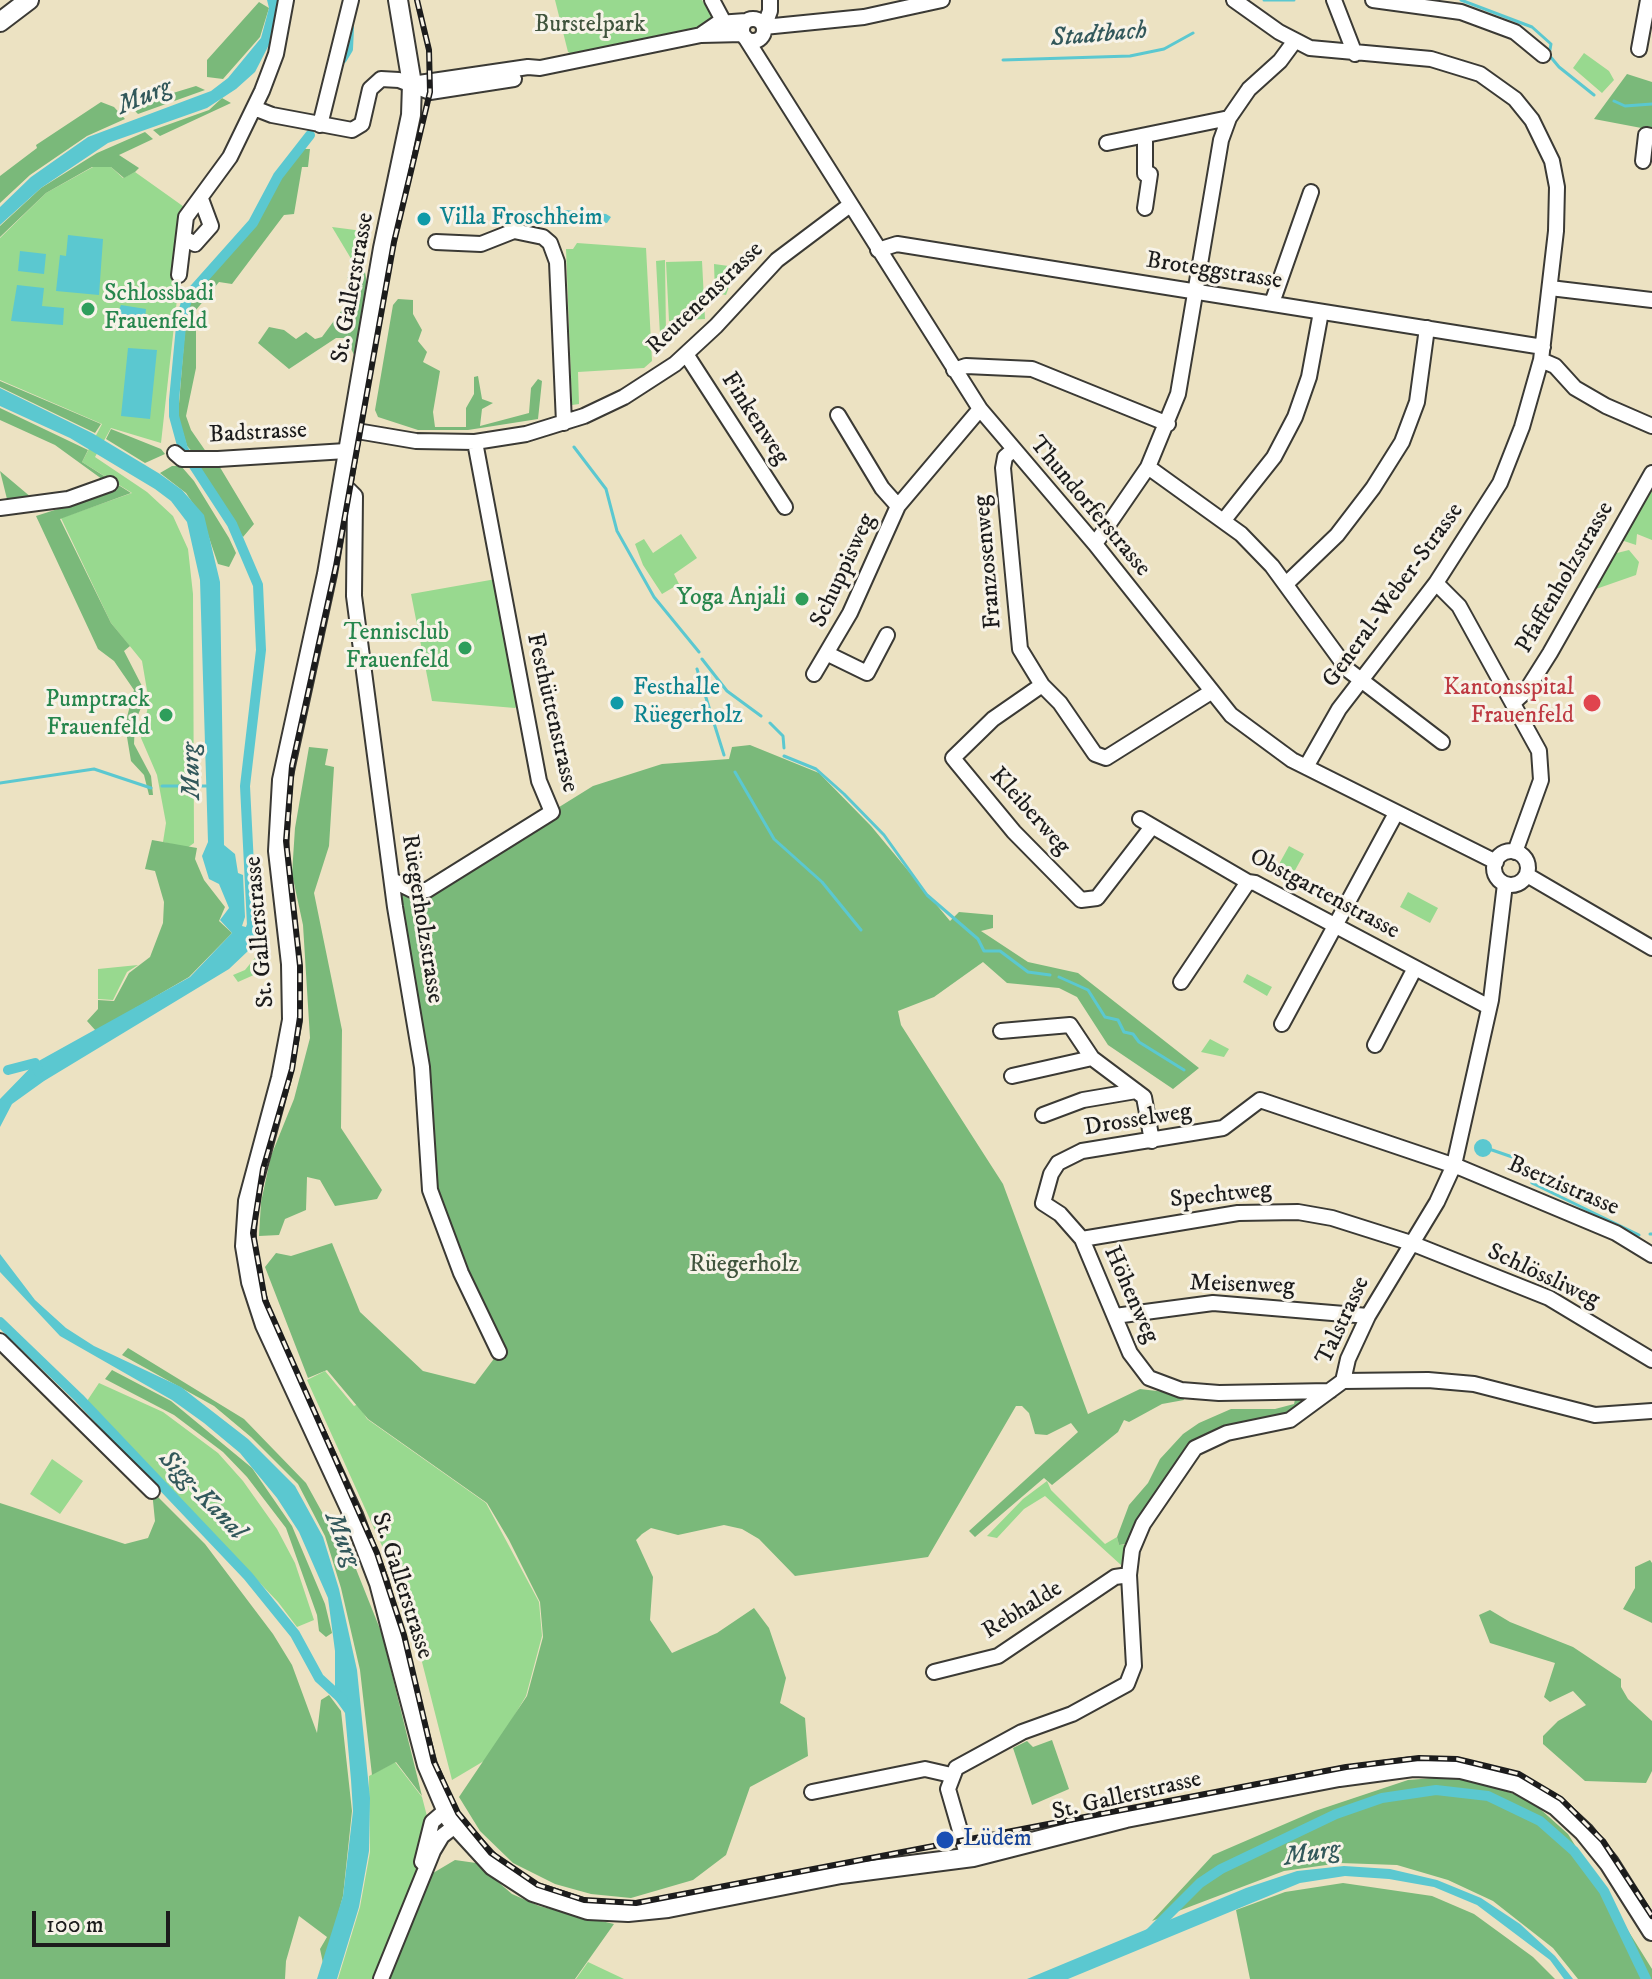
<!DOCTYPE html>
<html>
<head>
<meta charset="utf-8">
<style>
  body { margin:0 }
  #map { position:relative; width:1652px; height:1979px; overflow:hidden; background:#ece2c2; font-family:"IM FELL DW Pica",serif }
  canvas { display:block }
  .scale { position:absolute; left:32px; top:1911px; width:138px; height:36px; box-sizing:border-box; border:4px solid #1c1c1c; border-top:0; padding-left:10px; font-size:24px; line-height:28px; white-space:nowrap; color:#1c1c1c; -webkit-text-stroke:6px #f7f3e8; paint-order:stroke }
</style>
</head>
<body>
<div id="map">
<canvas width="1652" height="1979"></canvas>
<div class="scale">100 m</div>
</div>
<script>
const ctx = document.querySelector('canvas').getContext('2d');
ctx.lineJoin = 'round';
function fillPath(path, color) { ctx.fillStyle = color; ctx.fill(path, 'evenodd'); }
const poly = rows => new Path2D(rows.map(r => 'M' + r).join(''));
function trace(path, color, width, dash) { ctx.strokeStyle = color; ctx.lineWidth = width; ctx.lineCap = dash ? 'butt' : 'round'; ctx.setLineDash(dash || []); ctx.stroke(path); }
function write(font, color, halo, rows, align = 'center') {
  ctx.font = font + ' "IM FELL DW Pica",serif'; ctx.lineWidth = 6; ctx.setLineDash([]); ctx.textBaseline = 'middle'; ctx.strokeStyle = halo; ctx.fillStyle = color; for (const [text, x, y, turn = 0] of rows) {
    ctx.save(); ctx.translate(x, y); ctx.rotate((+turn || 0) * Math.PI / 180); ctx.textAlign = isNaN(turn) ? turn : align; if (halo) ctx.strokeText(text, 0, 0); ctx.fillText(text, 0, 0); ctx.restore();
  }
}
const green = poly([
  [555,0,702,0,712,17,703,27,616,49,572,54,568,52],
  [1584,53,1609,71,1614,80,1602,93,1573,68],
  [93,167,111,167,123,178,135,172,187,209,161,443,111,428,95,457,147,492,173,516,188,549,193,594,194,843,187,848,163,842,166,823,157,775,141,738,149,702,142,661,111,623,61,518,132,493,82,462,102,424,0,380,0,238,46,193],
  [332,227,363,231,362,261,356,267],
  [577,243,646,248,652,361,644,368,578,372,579,404,572,405,566,249,573,249],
  [665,260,666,335,660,335,656,261],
  [702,261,705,319,669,321,666,262],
  [714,264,736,267,726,295,715,293],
  [1652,485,1652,540,1637,534,1636,545,1621,540],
  [681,534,697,558,674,574,679,584,662,594,643,565,635,544,644,539,653,553],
  [1629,550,1639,562,1636,575,1596,589,1613,554],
  [496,579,520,704,515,708,432,701,411,594],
  [1289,846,1304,854,1293,874,1278,866],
  [1408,892,1438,908,1430,923,1400,907],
  [258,943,262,945,256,974,238,982,233,975,245,970,258,954],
  [138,965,127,972,113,1000,98,999,98,969],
  [1247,974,1272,987,1267,996,1243,982],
  [1210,1039,1229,1049,1224,1057,1201,1052],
  [325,1371,354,1406,358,1404,367,1419,486,1503,539,1602,542,1636,526,1696,489,1758,452,1780,406,1599,307,1380],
  [99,1383,163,1412,218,1453,243,1481,277,1529,295,1563,314,1620,297,1627,278,1602,87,1401],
  [52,1459,83,1481,60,1514,30,1494],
  [1047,1481,1051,1490,1105,1544,1117,1537,1119,1545,1126,1545,1121,1565,1045,1496,1024,1509,997,1538,987,1536,1023,1499],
  [395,1762,422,1797,428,1820,410,1895,376,1979,338,1979,360,1907,370,1852,369,1776],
  [588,1962,624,1979,576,1979]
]);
const forest = poly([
  [259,2,269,8,260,37,223,79,207,77,207,60],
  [1627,74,1652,82,1652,130,1594,119],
  [196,86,205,90,138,114,130,106],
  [222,98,231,103,160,136,153,130,209,110],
  [101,102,114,107,125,119,87,136,30,175,0,203,0,176,37,148,36,145],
  [145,132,153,139,119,155,139,168,135,172,124,178,111,167,92,167,46,193,0,237,0,226,41,188,97,153],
  [302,149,310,149,308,167,302,167,294,214,284,215,232,284,219,282,196,310,196,368,186,416,191,430,209,456,196,456,187,446,178,416,186,317,191,298,255,223,286,168],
  [363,262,367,283,355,357,346,338,336,338,289,369,258,343,269,327,284,330,296,339,306,332,315,339,322,337,359,287,347,278],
  [398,299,413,300,413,314,422,330,418,341,427,352,423,362,440,371,433,412,435,427,466,427,466,408,474,394,474,377,478,376,482,399,493,403,482,409,480,426,529,413,531,388,538,379,542,381,538,419,468,430,418,430,378,417,375,410,393,305],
  [0,381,101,424,95,433,0,387],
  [0,408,88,450,82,462,131,493,60,519,111,623,130,646,124,651,142,686,143,703,135,722,134,744,151,776,153,795,149,795,144,775,131,761,125,725,134,690,114,661,98,649,36,516,117,490,55,445,0,420],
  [111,429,161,449,165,454,145,463,106,439],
  [218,464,254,524,243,537,199,468],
  [172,466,181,466,194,481,229,538,236,553,229,567,218,564,202,517,186,493,160,473],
  [0,471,32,498,8,503],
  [750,745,819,773,871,826,950,921,959,912,993,915,993,928,981,931,1028,962,1078,973,1199,1068,1173,1089,1108,1045,1077,997,1059,988,1007,983,983,962,934,997,898,1011,901,1025,1003,1184,1088,1414,1140,1389,1182,1394,1184,1400,1162,1404,1129,1422,1124,1420,1118,1432,1052,1485,1044,1478,975,1537,969,1531,1078,1432,1071,1423,1047,1435,1035,1434,1029,1413,1022,1406,1016,1406,928,1557,795,1576,759,1539,742,1529,724,1525,678,1535,651,1528,642,1534,636,1540,653,1577,650,1620,672,1653,717,1633,754,1608,769,1628,786,1678,780,1703,805,1718,808,1756,750,1787,726,1855,693,1880,631,1898,591,1894,555,1884,513,1863,480,1831,459,1797,527,1696,543,1637,540,1602,509,1540,487,1503,368,1419,327,1370,308,1378,265,1267,276,1253,291,1256,332,1243,360,1312,423,1371,475,1384,499,1352,436,1211,392,880,412,890,490,850,593,786,662,764,729,759,732,747],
  [309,747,328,749,325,765,334,767,329,846,314,893,342,1030,341,1128,382,1190,377,1199,335,1206,320,1180,307,1177,306,1210,285,1219,279,1235,259,1236,261,1202,271,1156,294,1099,310,1038,303,925,292,874,295,828],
  [152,840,197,848,195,859,204,880,225,907,219,921,232,933,189,977,96,1031,87,1021,98,1009,98,1000,114,1001,129,973,150,957,163,923,164,902,155,871,145,869],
  [128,1348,244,1419,306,1483,328,1523,346,1544,382,1634,422,1796,396,1762,372,1775,360,1670,341,1588,325,1536,298,1484,251,1437,214,1406,122,1355],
  [112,1370,171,1401,252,1468,292,1526,325,1604,332,1633,326,1637,319,1631,317,1615,286,1528,247,1477,223,1452,174,1415,105,1379],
  [1321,1394,1287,1415,1211,1431,1194,1443,1143,1512,1127,1544,1119,1545,1117,1537,1129,1505,1148,1483,1160,1459,1183,1434,1199,1423,1231,1409,1275,1409,1294,1404,1296,1395],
  [152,1491,205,1544,273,1634,292,1665,317,1733,321,1700,329,1695,341,1711,352,1811,343,1896,327,1956,323,1963,320,1949,327,1937,299,1916,286,1961,285,1979,0,1979,0,1503,125,1544,148,1538,155,1521],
  [1650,1560,1652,1563,1652,1623,1623,1609,1635,1588,1635,1567],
  [1490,1610,1510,1622,1573,1647,1621,1679,1621,1687,1628,1699,1652,1721,1652,1771,1646,1783,1585,1781,1543,1744,1543,1736,1558,1721,1586,1705,1573,1691,1550,1702,1544,1697,1555,1663,1490,1643,1479,1615],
  [1052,1740,1069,1789,1032,1805,1013,1748,1027,1741,1033,1747],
  [1460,1776,1529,1799,1568,1834,1652,1969,1652,1979,1578,1979,1553,1948,1493,1901,1448,1880,1397,1865,1340,1863,1284,1871,1152,1921,1213,1855,1315,1811,1408,1780],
  [455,1860,476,1863,512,1894,539,1906,614,1924,575,1979,386,1979,428,1876],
  [1343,1883,1432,1896,1474,1914,1533,1957,1555,1979,1250,1979,1236,1910,1285,1892]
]);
const water = poly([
  [267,0,279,0,272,39,255,72,236,89,207,108,108,143,41,188,0,225,0,207,31,177,88,137,211,91,228,78,261,38,269,8],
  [565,210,606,214,611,217,607,223,564,215],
  [68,235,103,239,99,295,56,291,60,255,66,256],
  [20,251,46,254,44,274,18,271],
  [17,285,44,288,42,306,64,308,63,325,11,321],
  [121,305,146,309,145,318,117,315],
  [128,348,157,350,150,419,121,416],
  [0,388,92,433,160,474,182,490,204,515,220,582,224,845,235,854,238,873,243,875,245,917,242,926,257,930,248,951,229,969,44,1081,12,1104,0,1127,0,1099,35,1063,190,977,232,933,220,920,229,908,219,884,209,879,202,856,208,842,200,580,187,522,171,501,155,489,70,438,0,406],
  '1474 1148a9 9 0 1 1 18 0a9 9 0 1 1-18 0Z',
  [0,1254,35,1300,66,1328,94,1346,181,1387,248,1439,295,1486,323,1537,339,1589,357,1670,370,1798,369,1851,359,1907,337,1979,317,1979,343,1896,353,1811,351,1780,345,1713,335,1699,335,1651,328,1598,299,1532,277,1498,240,1453,204,1423,172,1400,60,1336,0,1272],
  [1344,1866,1390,1869,1437,1880,1481,1898,1520,1924,1555,1956,1573,1979,1564,1979,1550,1960,1477,1905,1434,1887,1389,1879,1345,1876,1300,1883,1068,1979,1027,1979,1246,1888,1297,1871]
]);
const stream = poly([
  [1264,0,1294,0],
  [1461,0,1532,27,1551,44,1549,55,1559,67,1594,95],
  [1003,60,1130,56,1164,49,1193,33],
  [1614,101,1625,106,1652,104],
  [574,447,606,489,617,531,654,597,699,652],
  [702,659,727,691,761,716],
  [697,669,724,755],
  [770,723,783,736,784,748],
  [784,756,816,769,844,794,884,835,927,895,978,939,984,951,1000,951,1028,972,1050,975],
  [735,772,774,839,822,882,861,930],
  [0,783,94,769,151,788],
  [162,786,206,786],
  [1059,977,1088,990,1105,1017,1118,1020,1124,1032,1133,1034,1139,1042,1184,1070],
  [1492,1150,1521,1160,1528,1172],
  [1532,1183,1639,1235],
  [1650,1234,1652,1234]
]);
const canal = poly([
  [342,59,348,49,349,28],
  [247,939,252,925,245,786,261,650,258,585,232,524,183,449,174,416,174,400,182,316,188,296,253,223,278,176,310,135],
  [8,1070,35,1063,39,1072],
  [0,1322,79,1398,248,1576,295,1634,319,1678,343,1700],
  [1150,1933,1200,1883,1221,1869,1336,1814,1382,1798,1436,1790,1488,1796,1540,1821,1574,1851,1604,1891,1646,1979]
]);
const minor = poly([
  [712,0,727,28],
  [770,0,770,11,764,27,864,17,942,0],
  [1234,0,1279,32,1310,48,1431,59,1480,74,1515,99,1532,120,1552,161,1557,187,1556,231,1541,360,1522,427,1500,483,1436,583,1339,709,1306,767],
  [1334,0,1355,54],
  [1373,0,1461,12,1515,32,1543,55],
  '742 30a11 11 0 1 1 22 0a11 11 0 1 1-22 0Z',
  [702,34,718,23,746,21],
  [745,37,980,409,1095,544,1231,715,1292,760,1496,862],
  [1639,49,1648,0],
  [412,84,528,67,540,68,701,35,743,34],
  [254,108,272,115,352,130,362,124,370,89,381,79,399,80,430,92,514,79],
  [320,125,351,0],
  [1145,136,1145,174,1150,174,1145,208],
  [1107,143,1229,118],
  [1643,161,1646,135,1652,136],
  [184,238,195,244,211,226,201,199],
  [436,242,481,244,514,231,543,237,550,243,557,262,564,423],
  [878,250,897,244,1543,347],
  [179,275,186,217,230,157,262,91,276,54,286,0],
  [1550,288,1652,300],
  [1272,303,1311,192],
  [686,354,785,507],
  [1541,360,1555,366,1575,388,1606,406,1652,426],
  [954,370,966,366,1032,369,1168,424],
  [838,415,882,488,898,506],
  [351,430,416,441,475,442,526,434,584,416,624,397,675,364,716,326,777,260,850,205],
  [1013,450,1005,457,1003,468,1020,649,1042,685,1060,703,1095,754,1106,758,1211,692],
  [175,453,182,459,218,459,346,451],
  [1148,467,1241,534,1272,566,1348,670,1442,742],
  [342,489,349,490,355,496,354,596,395,907,422,1067,430,1190,461,1273,499,1352],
  [0,508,68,499,110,484],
  [1224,520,1274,457,1295,417,1309,377,1321,312],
  [1095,544,1148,467,1178,394,1221,140,1229,118,1249,89,1280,61,1294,42],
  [1436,583,1459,606,1539,751,1541,780,1515,852],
  [1286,584,1337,535,1373,488,1402,442,1417,402,1427,328],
  [828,654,867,673,887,635],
  [814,674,850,613,898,506,980,409],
  [1042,685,993,719,953,758,957,763,1014,832,1081,900,1097,898,1151,828],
  [1514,702,1526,691,1550,653,1652,473],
  [1140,819,1248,882,1255,883,1489,1007],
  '1494 868a17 17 0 1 1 34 0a17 17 0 1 1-34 0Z',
  [1527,875,1652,948],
  [392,880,412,890,427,890,552,812,539,781,475,442],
  [1181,982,1248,882],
  [1282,1024,1395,815],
  [1001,1031,1070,1025,1092,1058,1144,1097,1152,1141],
  [1375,1045,1415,968],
  [1012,1076,1092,1058],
  [1043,1115,1083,1100,1136,1091],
  [1082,1239,1238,1213,1298,1212,1332,1218,1411,1243,1549,1298,1652,1360],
  [1115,1316,1213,1303,1368,1316],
  [0,1341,152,1491],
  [1343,1381,1428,1380,1474,1384,1595,1415,1652,1411],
  [1330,1391,1219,1393,1181,1390,1149,1378,1130,1353,1082,1239,1060,1214,1043,1203,1051,1174,1058,1163,1082,1151,1223,1128,1260,1100,1461,1168,1616,1233,1652,1255],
  [934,1672,998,1656,1115,1577,1129,1575],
  [812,1792,925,1769,951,1775],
  [968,1858,948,1789,956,1768,1022,1732,1072,1714,1127,1684,1134,1666,1129,1575,1132,1550,1143,1524,1195,1448,1227,1433,1290,1420,1343,1381,1348,1359,1368,1316,1437,1202,1454,1165,1491,1000,1505,884],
  [422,1862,432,1822,446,1810],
  [381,1979,433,1851,442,1836,455,1826]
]);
const major = poly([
  [398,0,412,84,411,115,383,248,327,574,282,780,278,851,291,964,292,1020,281,1078,248,1201,245,1246,251,1282,265,1325,353,1515,379,1583,427,1765,450,1819,493,1866,533,1892,588,1910,628,1912,668,1908,841,1874,973,1857,1126,1818,1339,1777,1413,1767,1461,1769,1516,1783,1556,1806,1584,1832,1609,1863,1652,1931],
  [0,22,29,0]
]);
const rail = poly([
  [417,0,429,50,430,92,394,242,336,566,292,766,286,841,300,966,300,1017,292,1069,263,1169,253,1233,265,1300,377,1553,404,1635,434,1762,458,1813,491,1853,538,1885,584,1900,636,1903,1346,1767,1419,1758,1457,1759,1519,1774,1561,1799,1603,1841,1652,1916]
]);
const markers = [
  [424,219,8,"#0f9aa8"],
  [88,309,8,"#2e9e5b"],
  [802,599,8,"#2e9e5b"],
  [465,648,8,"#2e9e5b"],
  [617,703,8,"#0f9aa8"],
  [1592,703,10,"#e0444e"],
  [166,715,8,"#2e9e5b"],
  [945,1840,10,"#1a4fb4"]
];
const parkNames = [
  ["Burstelpark",590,26],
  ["Rüegerholz",744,1266]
];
const cultureNames = [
  ["Villa Froschheim",440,219],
  ["Festhalle",633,689],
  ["Rüegerholz",633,717]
];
const streetNames = [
  ["Broteggstrasse",1214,272,9],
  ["St. Gallerstrasse",354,288,-80],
  ["Reutenenstrasse",706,299,-44],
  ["Finkenweg",754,419,57],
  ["Badstrasse",258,434,-3],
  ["Thundorferstrasse",1089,507,50],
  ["Franzosenweg",989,562,-95],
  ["Schuppisweg",844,571,-65],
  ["Pfaffenholzstrasse",1566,578,-60],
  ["General-Weber-Strasse",1394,596,-54],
  ["Festhüttenstrasse",551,713,77],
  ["Kleiberweg",1029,812,48],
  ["Obstgartenstrasse",1324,895,28],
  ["Rüegerholzstrasse",421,919,81],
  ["St. Gallerstrasse",261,932,-95],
  ["Drosselweg",1138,1121,-9],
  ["Bsetzistrasse",1563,1187,23],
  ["Spechtweg",1221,1196,-6],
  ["Schlössliweg",1543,1277,25],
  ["Meisenweg",1242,1286,2],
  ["Höhenweg",1130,1295,66],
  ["Talstrasse",1344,1321,-65],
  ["St. Gallerstrasse",401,1586,72],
  ["Rebhalde",1023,1611,-32],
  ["St. Gallerstrasse",1127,1797,-13]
];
const leisureNames = [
  ["Schlossbadi",104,295,"left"],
  ["Frauenfeld",104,323,"left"],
  ["Yoga Anjali",786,599],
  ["Tennisclub",449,634],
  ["Frauenfeld",449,662],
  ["Pumptrack",150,701],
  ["Frauenfeld",150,729]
];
const healthNames = [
  ["Kantonsspital",1574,689],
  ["Frauenfeld",1574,717]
];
const transitNames = [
  ["Lüdem",963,1840]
];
const waterNames = [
  ["Stadtbach",1099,36,-5],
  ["Murg",145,98,-23],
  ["Murg",193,771,-91],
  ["Sigg-Kanal",201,1496,46],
  ["Murg",341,1540,68],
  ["Murg",1312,1855,-9]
];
fillPath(green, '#98d98f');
fillPath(forest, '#7ab97a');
fillPath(water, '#5bc8d0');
trace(stream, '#5bc8d0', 3);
trace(canal, '#5bc8d0', 10);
trace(minor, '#3b3a35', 18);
trace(major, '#3b3a35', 22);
trace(minor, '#fff', 14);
trace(major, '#fff', 18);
trace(rail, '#1c1c1c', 6);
trace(rail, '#f7f3e8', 3, [9]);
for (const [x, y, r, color] of markers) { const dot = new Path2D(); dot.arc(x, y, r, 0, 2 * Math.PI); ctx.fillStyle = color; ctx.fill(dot); trace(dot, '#f7f3e8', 3); }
write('24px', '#41553e', '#f7f3e8', parkNames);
write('24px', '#0d838f', '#f7f3e8', cultureNames, 'left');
write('24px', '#1c1c1c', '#f7f3e8', streetNames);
write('24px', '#27864d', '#f7f3e8', leisureNames, 'right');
write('24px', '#be3a42', '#f7f3e8', healthNames, 'right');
write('24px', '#164399', '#f7f3e8', transitNames, 'left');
write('italic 26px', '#32585b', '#f7f3e8', waterNames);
</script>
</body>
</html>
